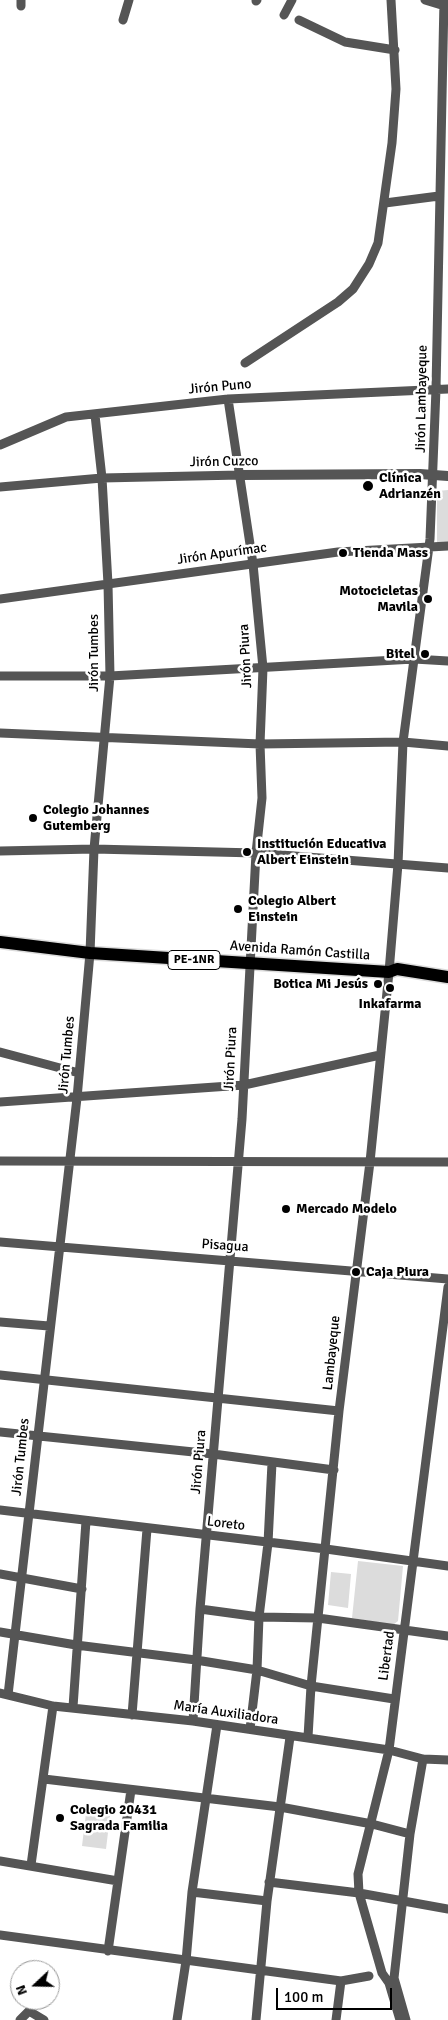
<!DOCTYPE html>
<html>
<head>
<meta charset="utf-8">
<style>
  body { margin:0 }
  #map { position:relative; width:448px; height:2020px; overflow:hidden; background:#fff; font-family:Signika,sans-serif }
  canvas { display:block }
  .north { position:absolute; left:10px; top:1960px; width:50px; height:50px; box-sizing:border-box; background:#fff; border:1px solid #999; border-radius:50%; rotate:249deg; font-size:14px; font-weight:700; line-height:20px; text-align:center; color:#000 }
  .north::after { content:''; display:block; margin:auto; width:18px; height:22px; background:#000; clip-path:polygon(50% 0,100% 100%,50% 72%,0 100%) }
  .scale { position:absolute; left:276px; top:1988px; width:116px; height:22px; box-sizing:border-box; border:2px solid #000; border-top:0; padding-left:6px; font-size:15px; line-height:18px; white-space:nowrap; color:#000; -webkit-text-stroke:4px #fff; paint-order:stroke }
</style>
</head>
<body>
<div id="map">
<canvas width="448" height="2020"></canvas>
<div class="north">N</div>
<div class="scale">100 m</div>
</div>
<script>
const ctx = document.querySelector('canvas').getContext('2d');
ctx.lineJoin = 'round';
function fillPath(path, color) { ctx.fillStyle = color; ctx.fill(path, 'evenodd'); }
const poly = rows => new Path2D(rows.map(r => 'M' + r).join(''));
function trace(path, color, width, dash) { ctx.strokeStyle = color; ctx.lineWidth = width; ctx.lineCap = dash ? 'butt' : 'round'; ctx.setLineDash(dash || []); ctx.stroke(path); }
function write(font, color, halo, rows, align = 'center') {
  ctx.font = font + ' Signika,sans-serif'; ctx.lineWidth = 5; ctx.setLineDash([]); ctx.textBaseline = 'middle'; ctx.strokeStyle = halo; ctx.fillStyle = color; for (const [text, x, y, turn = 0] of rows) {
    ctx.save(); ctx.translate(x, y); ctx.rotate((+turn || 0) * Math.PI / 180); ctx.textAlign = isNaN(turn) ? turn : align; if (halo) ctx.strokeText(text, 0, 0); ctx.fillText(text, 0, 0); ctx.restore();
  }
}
const green = poly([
  [448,490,448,545,437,543,437,493,438,491],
  [358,1561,403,1566,398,1621,393,1625,352,1618],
  [331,1572,351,1574,348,1608,328,1605],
  [87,1805,111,1808,106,1849,82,1846]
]);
const minor = poly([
  [425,0,448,7],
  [256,1,257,0],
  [21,6,21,0],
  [284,15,292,0],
  [123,20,129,0],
  [299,20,345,42,395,50],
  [385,203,439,196],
  [245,363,338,302,353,289,369,264,378,243,392,143,396,89,391,0],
  [0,445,66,417,228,399,448,389],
  [0,487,102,478,240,475],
  [0,599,338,552,448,546],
  [0,676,110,676,414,659,448,661],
  [0,733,260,744,403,742,448,746],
  [0,851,94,849,256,853,448,868],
  [0,1052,79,1073],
  [0,1102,244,1085,380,1055],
  [0,1161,448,1162],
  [0,1242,448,1279],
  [0,1322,49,1326],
  [0,1375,339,1411],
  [0,1432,213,1454,334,1470],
  [0,1510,326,1549,448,1566],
  [0,1574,82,1589],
  [200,1609,259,1617,318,1618,448,1636],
  [0,1632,76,1645,196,1660,257,1670,311,1686,394,1699],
  [0,1693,53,1706,193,1721,389,1750,423,1759,448,1760],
  [8,1695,77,1098,90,953,94,849,110,676,108,584,102,478,95,415],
  [73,1707,86,1521],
  [132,1715,147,1529],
  [193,1721,200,1609,242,1119,256,853,262,798,260,744,263,668,253,564,228,399],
  [250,1729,257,1670,259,1617,268,1543,272,1463],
  [308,1737,311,1686,339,1411,370,1162,389,972,398,864,403,742,430,539,436,389,444,0],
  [44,1779,280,1807,372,1824,410,1834],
  [0,1861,118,1881],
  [31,1865,53,1706],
  [269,1882,359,1893,448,1909],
  [192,1892,267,1901],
  [0,1935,341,1981,369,1976],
  [108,1951,131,1790],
  [394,1978,406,2020],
  [389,1983,394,1978,410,1834,423,1759],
  [20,2020,29,2011,44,2020],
  [177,2020,186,1961,192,1892,217,1725],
  [256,2020,267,1901,290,1737],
  [336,2020,341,1981],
  [400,2020,389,1983,382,1973,359,1893,358,1874,389,1750,448,1287]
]);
const tertiary = poly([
  [240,475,420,474,448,476]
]);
const primary = poly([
  [0,942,90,953,389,972,397,969,448,977]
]);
const markers = [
  [368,486,6,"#000"],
  [343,553,5,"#000"],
  [428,599,5,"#000"],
  [425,654,5,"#000"],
  [33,818,5,"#000"],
  [247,852,5,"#000"],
  [238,909,5,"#000"],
  [378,984,5,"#000"],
  [390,988,5,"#000"],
  [286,1209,5,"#000"],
  [356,1272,5,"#000"],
  [60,1818,5,"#000"]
];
const shields = [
  [194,960,52]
];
const shieldNames = [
  ["PE-1NR",194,960]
];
const streetNames = [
  ["Jirón Puno",220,387,-5],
  ["Jirón Lambayeque",422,399,-89],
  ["Jirón Cuzco",224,462,-1],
  ["Jirón Apurímac",222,554,-8],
  ["Jirón Tumbes",94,653,-90],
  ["Jirón Piura",246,656,-93],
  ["Avenida Ramón Castilla",300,951,4],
  ["Jirón Tumbes",67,1055,-85],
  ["Jirón Piura",231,1059,-87],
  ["Pisagua",225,1246,4],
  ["Lambayeque",332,1353,-84],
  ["Jirón Tumbes",21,1457,-84],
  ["Jirón Piura",199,1462,-85],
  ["Loreto",226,1524,7],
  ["Libertad",387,1656,-82],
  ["María Auxiliadora",226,1713,8]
];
const poiNames = [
  ["Clínica",379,478],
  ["Adrianzén",379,494],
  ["Tienda Mass",353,553],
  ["Motocicletas",418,591,"right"],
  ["Mavila",418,607,"right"],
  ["Bitel",415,654,"right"],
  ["Colegio Johannes",43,810],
  ["Gutemberg",43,826],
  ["Institución Educativa",257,844],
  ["Albert Einstein",257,860],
  ["Colegio Albert",248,901],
  ["Einstein",248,917],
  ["Botica Mi Jesús",368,984,"right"],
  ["Inkafarma",390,1004,"center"],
  ["Mercado Modelo",296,1209],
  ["Caja Piura",366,1272],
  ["Colegio 20431",70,1810],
  ["Sagrada Familia",70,1826]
];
fillPath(green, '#dcdcdc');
trace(primary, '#dbdbdb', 15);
trace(minor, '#555', 9);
trace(tertiary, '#555', 10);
trace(primary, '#000', 12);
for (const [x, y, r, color] of markers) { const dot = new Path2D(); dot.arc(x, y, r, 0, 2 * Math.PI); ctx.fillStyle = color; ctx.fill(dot); trace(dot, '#fff', 2); }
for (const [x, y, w] of shields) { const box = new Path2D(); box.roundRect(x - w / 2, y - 9.5, w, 19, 4); ctx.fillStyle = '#fff'; ctx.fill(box); trace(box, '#000', 1); }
write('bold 12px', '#000', null, shieldNames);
write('14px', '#000', '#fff', streetNames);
write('bold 14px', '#000', '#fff', poiNames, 'left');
</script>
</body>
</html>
